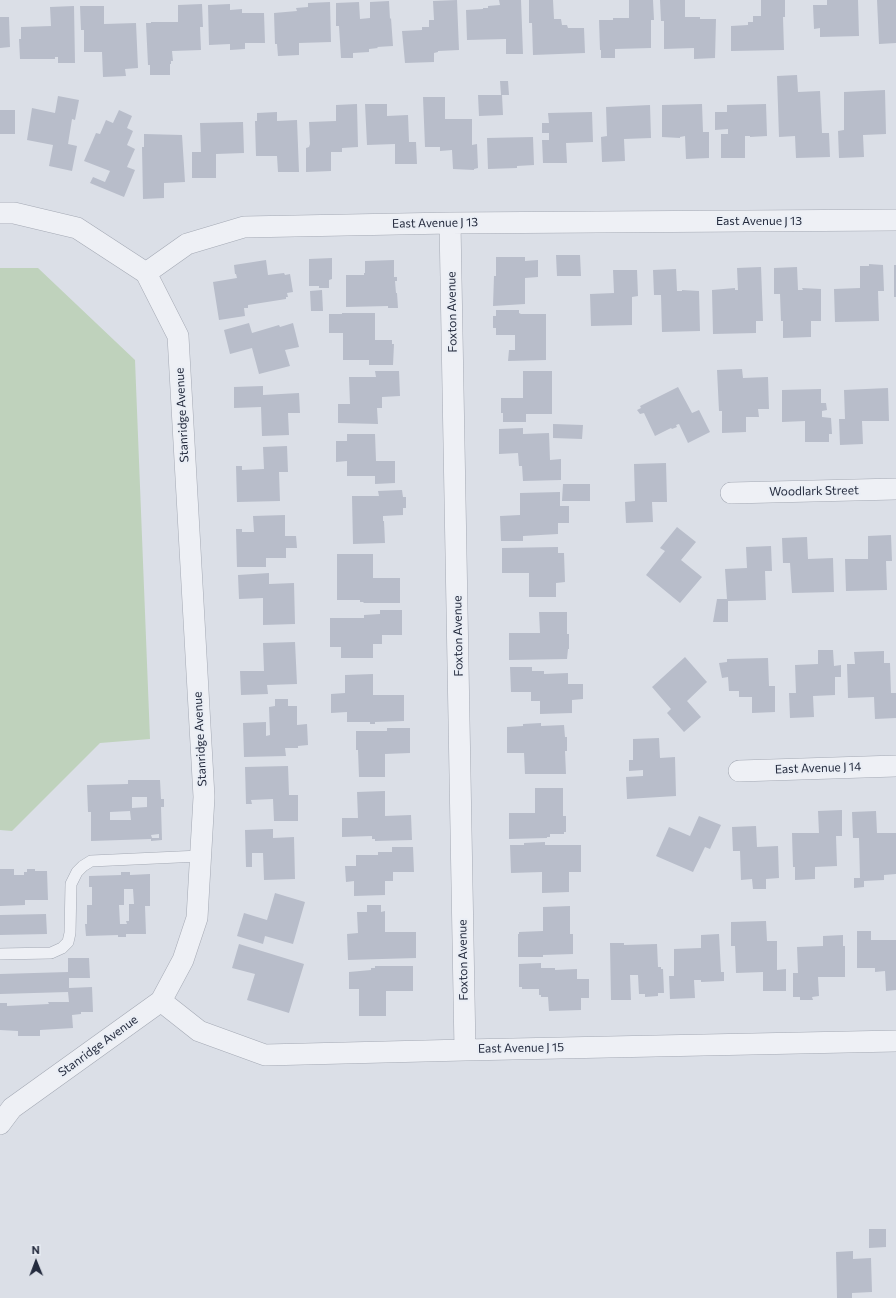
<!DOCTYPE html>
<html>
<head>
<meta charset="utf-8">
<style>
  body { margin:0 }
  #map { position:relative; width:896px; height:1298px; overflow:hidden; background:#dbdfe7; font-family:Commissioner,sans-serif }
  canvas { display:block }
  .north { position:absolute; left:16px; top:1242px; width:40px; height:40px; -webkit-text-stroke:3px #eaeef5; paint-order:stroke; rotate:359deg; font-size:11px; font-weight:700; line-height:16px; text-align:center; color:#242b3e }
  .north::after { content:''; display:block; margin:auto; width:14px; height:18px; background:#242b3e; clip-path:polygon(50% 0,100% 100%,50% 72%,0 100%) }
</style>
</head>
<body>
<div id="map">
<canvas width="896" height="1298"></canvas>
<div class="north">N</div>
</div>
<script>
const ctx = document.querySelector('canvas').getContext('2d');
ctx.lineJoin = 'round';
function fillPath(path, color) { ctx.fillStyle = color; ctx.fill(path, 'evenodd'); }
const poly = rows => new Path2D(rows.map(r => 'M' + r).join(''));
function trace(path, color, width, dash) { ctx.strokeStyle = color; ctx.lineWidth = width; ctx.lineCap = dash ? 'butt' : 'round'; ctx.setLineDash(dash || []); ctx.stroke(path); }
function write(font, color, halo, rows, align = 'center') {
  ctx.font = font + ' Commissioner,sans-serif'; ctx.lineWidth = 4; ctx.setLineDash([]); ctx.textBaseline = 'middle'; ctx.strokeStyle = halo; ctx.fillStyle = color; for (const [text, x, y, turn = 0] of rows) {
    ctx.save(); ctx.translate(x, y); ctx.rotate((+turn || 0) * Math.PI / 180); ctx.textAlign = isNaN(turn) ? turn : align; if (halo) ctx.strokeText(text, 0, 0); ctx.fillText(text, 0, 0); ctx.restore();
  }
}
const green = poly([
  [0,268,38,268,135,360,150,739,100,743,12,831,0,830]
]);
const building = poly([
  [457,0,459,50,438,51,438,52,434,53,434,62,405,63,402,31,422,30,422,27,429,27,429,20,434,20,433,1],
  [499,0,521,0,523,54,506,54,506,39,467,40,466,10,483,9,483,8,488,8,488,6,500,5],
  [529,0,553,0,554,19,561,19,562,25,567,25,568,28,584,28,585,53,533,55,532,23,529,23],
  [629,0,653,0,654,20,651,20,651,48,615,49,615,58,601,58,601,50,600,50,599,20,613,20,613,18,629,18],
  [660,0,685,0,685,17,700,17,700,19,716,19,715,58,694,59,694,48,664,49,664,21,661,21],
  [761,0,785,0,785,17,783,17,784,50,731,51,731,26,748,25,748,22,753,22,753,16,761,16],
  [827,0,858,0,859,36,820,37,820,28,814,29,813,5,827,5],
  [877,0,896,0,896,43,879,44],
  [389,1,390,19,391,18,393,46,377,47,378,48,369,49,369,52,353,53,353,58,341,58,339,26,336,26,336,3,359,2,360,19,370,18,370,2],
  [330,2,331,42,299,43,299,55,278,56,277,44,275,44,274,13,297,11,296,8,308,7,308,3],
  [202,4,203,27,200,27,201,50,172,51,173,61,171,61,171,64,170,64,170,75,150,75,150,65,148,65,146,23,151,23,151,22,178,22,178,5],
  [230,4,230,10,242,9,242,13,264,13,265,43,245,43,245,49,230,50,230,44,209,45,208,5],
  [74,6,75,63,58,63,58,57,55,57,55,59,20,59,19,39,21,39,21,27,51,26,50,7],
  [80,6,104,6,104,24,136,23,138,68,125,69,126,76,103,77,102,52,84,52,84,30,81,30],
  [0,17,9,17,10,47,0,48],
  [797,75,798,92,820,91,822,133,829,133,830,157,796,158,795,136,779,137,777,76],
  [500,81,508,81,509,95,502,95,503,115,479,116,478,95,501,95],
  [885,90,886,134,863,135,864,157,839,158,838,131,844,130,844,92],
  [58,96,79,100,75,120,72,119,68,144,77,146,72,171,49,166,53,145,27,140,32,108,55,113],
  [423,97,445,97,445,119,472,119,472,145,477,144,478,168,474,169,474,170,453,169,452,150,440,151,440,147,425,147],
  [357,104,358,147,342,148,342,152,331,152,331,171,306,172,306,148,309,147,310,144,309,122,336,121,336,105],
  [365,104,387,104,387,116,408,115,409,142,416,142,417,164,395,164,395,144,367,145],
  [702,104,703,132,709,132,709,158,686,159,685,136,680,137,680,138,662,137,662,105],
  [766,104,767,136,750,137,750,136,745,136,745,158,721,158,721,134,728,134,728,129,715,130,715,112,727,112,727,105],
  [650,105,651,138,624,139,625,161,602,162,601,137,607,136,606,107],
  [0,110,15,110,15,134,0,134],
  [119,110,132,116,127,128,133,131,127,145,135,149,127,167,135,170,124,197,90,183,93,177,105,182,110,171,84,161,96,133,100,134,106,120,113,123],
  [277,112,277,121,297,120,299,172,278,172,277,156,256,156,255,121,257,121,257,113],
  [592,112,593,142,566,143,567,163,543,163,542,140,549,140,549,133,542,133,542,123,549,123,548,113],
  [243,122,244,153,216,154,216,178,192,178,192,152,201,152,200,123],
  [144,134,182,135,185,182,164,183,164,198,143,199,142,147,144,147],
  [533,137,534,165,517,166,517,168,488,169,487,138],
  [556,255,580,255,581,276,557,276],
  [496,257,525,257,525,261,538,260,538,277,525,278,525,304,493,306,494,276,496,276],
  [332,258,332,279,329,280,329,288,319,288,319,286,309,286,309,259],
  [266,260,268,275,284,273,285,275,290,274,293,292,287,293,288,297,286,297,286,299,248,305,248,308,244,308,245,316,219,320,213,282,237,278,236,274,235,274,234,265],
  [394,260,394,277,397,277,397,281,395,281,396,293,397,293,398,308,388,308,388,306,346,307,346,275,364,275,364,273,365,273,365,261],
  [869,264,883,265,884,291,878,291,879,321,835,322,834,289,860,288,860,266,869,266],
  [894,265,896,265,896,297,894,297],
  [761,267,763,321,756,321,756,333,713,334,712,290,735,288,735,290,738,290,737,268],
  [797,267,798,290,803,290,802,288,821,289,821,321,811,321,811,337,783,338,783,321,781,321,780,294,774,294,774,268],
  [676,269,677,291,682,291,682,290,699,291,700,331,662,332,661,295,654,295,653,270],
  [613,270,637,270,638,296,632,297,632,325,591,326,590,294,614,293],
  [322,290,323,311,311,311,310,291],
  [496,310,519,310,519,313,521,314,546,314,546,360,508,361,509,350,515,350,515,335,496,335,496,328,493,328,493,316,496,316],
  [342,313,375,313,375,340,392,340,392,344,394,344,393,365,369,365,369,360,343,360,343,333,329,333,329,314,342,314],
  [249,323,252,333,279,325,280,327,293,323,299,347,285,350,290,366,259,374,252,348,230,354,224,330],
  [742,369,743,378,768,377,769,409,758,409,759,417,746,417,746,432,722,433,722,411,719,411,717,370],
  [375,371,399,371,400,396,382,397,382,408,377,408,378,424,338,423,338,404,350,404,349,377,376,377],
  [523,371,552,371,552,414,526,414,526,422,503,422,503,413,501,413,501,398,523,398],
  [263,386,263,395,299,393,300,413,288,413,289,435,262,436,261,407,234,408,234,387],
  [678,387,692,413,699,410,710,432,688,443,679,424,676,425,677,427,672,429,671,428,655,436,644,413,640,414,637,410,641,408,640,406],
  [888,388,889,421,862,421,863,444,840,445,839,419,845,419,844,390],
  [821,389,821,403,826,403,827,410,822,411,822,417,831,418,832,434,829,434,829,442,805,442,805,421,782,422,782,390],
  [553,424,583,425,582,439,553,438],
  [523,428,523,434,549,433,550,460,561,459,561,480,523,481,522,466,519,466,518,453,499,454,499,429],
  [347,434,375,434,376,461,395,461,395,483,375,484,375,476,347,476,347,461,336,462,336,441,347,441],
  [287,446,288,472,279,472,280,501,237,502,236,466,242,466,242,470,264,469,263,447],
  [666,463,667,502,652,502,653,522,626,523,625,502,635,501,634,464],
  [563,484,590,484,590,501,562,501],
  [402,490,403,497,406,497,406,508,403,508,403,515,383,516,383,521,384,521,385,543,353,544,352,496,379,496,378,491],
  [560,492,560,506,569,506,569,523,558,523,558,534,523,536,523,541,501,541,500,516,520,515,520,493],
  [285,515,285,536,296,536,297,548,286,548,286,558,266,558,266,567,237,567,236,529,242,529,242,532,254,532,253,516],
  [677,527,696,542,681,560,702,577,680,603,646,575,665,551,660,548],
  [891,535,892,561,886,561,887,590,846,591,845,559,868,559,868,536],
  [807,537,808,559,833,558,834,592,792,593,790,563,783,563,782,538],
  [771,546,772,571,765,571,766,600,728,601,728,622,713,622,717,599,727,599,725,569,747,568,746,547],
  [558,547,558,553,564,553,565,582,556,583,556,597,529,597,529,573,502,573,502,548],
  [337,554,373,554,373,578,400,578,400,603,363,603,364,602,360,602,360,600,337,600],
  [269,573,269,584,294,583,295,624,263,625,263,598,239,599,238,575],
  [380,610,402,610,402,635,382,635,382,644,373,644,373,658,341,658,341,647,330,647,330,618,364,618,364,615,380,614],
  [539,612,567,612,567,634,569,634,569,649,568,649,567,659,509,660,509,633,540,633],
  [295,642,297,684,267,685,268,694,241,695,240,671,264,671,263,643],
  [818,650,833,650,834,666,841,665,841,677,835,677,835,695,813,696,814,717,790,718,789,693,796,693,795,665,818,664],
  [884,651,884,663,890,663,891,693,896,693,896,718,875,719,874,697,848,698,847,664,855,664,854,652],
  [685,657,707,682,687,701,701,717,684,732,667,713,671,709,652,687],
  [768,658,769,686,775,686,775,712,752,713,752,697,739,697,739,691,729,691,728,677,722,678,719,663,727,662,727,659],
  [510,667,532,667,532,671,544,671,544,674,568,673,568,684,583,684,583,699,572,700,572,713,540,714,540,701,531,701,531,692,511,692],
  [373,674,373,695,404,695,404,721,375,722,375,724,370,724,370,722,347,722,347,712,331,713,331,694,345,693,345,675],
  [275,699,288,699,288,706,297,706,297,725,307,724,308,745,298,746,298,748,285,748,286,756,244,757,243,723,266,722,266,736,270,735,269,707,275,706],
  [541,723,541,726,564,725,565,737,567,737,567,751,565,751,566,774,525,774,524,753,507,753,507,727,523,726,523,724],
  [387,728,410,728,410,753,385,754,385,777,359,777,358,750,356,750,356,731,387,731],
  [659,738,660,758,675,757,676,796,627,799,626,777,643,776,643,770,629,771,629,760,633,760,633,739],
  [288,766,289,795,298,795,298,821,274,821,273,799,251,800,252,804,246,804,245,767],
  [128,780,160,780,161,799,164,799,164,807,161,807,162,840,151,841,151,839,91,841,91,812,88,812,87,785,128,784],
  [132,797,147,797,147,807,132,808],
  [130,811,131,820,110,820,110,812],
  [159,834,159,838,152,838,151,835],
  [535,788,563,788,563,816,566,816,566,832,564,832,564,834,550,834,550,837,547,837,547,838,509,839,509,813,535,813],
  [385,791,385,816,411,815,412,840,375,841,375,839,372,839,372,836,342,837,342,818,358,818,357,792],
  [842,810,842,836,836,836,837,866,815,867,815,879,795,880,795,867,793,867,792,833,819,833,818,811],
  [876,811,877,833,896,833,896,874,884,875,884,880,864,881,864,887,854,888,854,878,860,878,859,838,853,838,852,812],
  [699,816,721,825,710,849,705,847,693,872,656,856,669,827,690,836],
  [756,826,757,847,778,846,779,878,766,879,766,889,753,889,752,879,741,880,740,851,733,851,732,827],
  [273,829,273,838,294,837,295,879,264,880,263,853,252,853,252,867,246,867,245,830],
  [545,842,545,845,581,845,581,872,569,872,569,892,542,893,542,872,511,873,510,845,524,845,524,843],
  [392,847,413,847,414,872,393,872,393,881,385,881,385,895,354,896,354,881,346,882,345,866,356,866,356,855,378,855,378,852,392,852],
  [0,869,14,869,14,875,24,875,24,872,27,872,27,869,35,869,35,871,47,871,48,900,25,900,25,905,0,906],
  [121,872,130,872,130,875,150,874,150,906,145,906,146,934,126,934,126,937,118,937,118,935,86,936,85,924,87,924,87,905,92,905,92,887,89,887,89,876,121,875],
  [124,889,133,889,134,904,129,904,129,921,126,921,127,924,120,924,119,905,124,905],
  [275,893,305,902,293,944,265,936,263,944,237,936,244,913,267,920],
  [367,905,381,905,381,912,385,911,385,932,416,932,416,958,348,960,347,934,358,933,357,912,367,912],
  [570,906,570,934,573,934,573,954,543,955,543,957,518,957,518,934,519,934,519,932,543,931,543,907],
  [46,914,47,934,0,935,0,915],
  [766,921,767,941,777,941,777,970,786,969,786,991,763,991,763,972,736,973,735,946,731,946,731,922],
  [857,931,871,931,871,940,896,940,896,990,886,991,885,971,875,972,875,968,857,968],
  [719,934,721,972,724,972,724,981,701,982,701,980,694,980,695,998,670,999,669,976,674,976,674,949,701,948,701,935],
  [843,935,843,946,845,946,845,977,818,977,819,996,812,997,813,1000,800,1000,800,997,793,997,793,973,798,973,797,947,823,946,823,936],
  [610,943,624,943,624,945,657,944,658,967,661,967,661,969,663,969,664,993,658,993,658,996,645,997,645,994,639,994,638,975,630,975,631,1000,611,1000],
  [239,944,304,964,289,1013,247,1000,255,974,232,968],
  [68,958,89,958,90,978,69,978,69,988,92,987,93,1012,81,1012,81,1014,72,1015,73,1028,40,1030,40,1036,18,1036,18,1031,0,1030,0,1003,7,1003,7,1006,49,1004,48,1002,69,1002,68,992,0,994,0,974,68,972],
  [541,963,541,968,555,968,555,970,577,969,577,979,589,979,589,998,581,998,581,1010,549,1011,548,997,541,997,541,995,539,995,539,989,522,989,522,987,519,987,519,964],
  [375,966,413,966,413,991,386,991,386,1016,359,1016,359,989,349,989,349,972,371,970,371,968,375,968],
  [869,1229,886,1229,886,1247,869,1248],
  [853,1251,853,1259,871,1258,872,1292,852,1293,852,1298,837,1298,836,1252]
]);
const lane = poly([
  [0,954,51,953,62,948,68,942,70,933,71,884,77,872,83,866,91,861,200,856]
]);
const street = poly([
  [0,213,14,213,77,228,146,273,178,336,204,797,197,918,183,960,161,1001,12,1108,0,1124],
  [450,223,465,1050],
  [146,273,187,244,244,227,450,223,896,220],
  [731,493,896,489],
  [739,771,896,766],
  [161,1001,199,1031,265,1055,465,1050,896,1041]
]);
const streetNames = [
  ["East Avenue J 13",759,221],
  ["East Avenue J 13",435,223,-1],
  ["Foxton Avenue",452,312,-91],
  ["Stanridge Avenue",182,415,-93],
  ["Woodlark Street",814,491,-1],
  ["Foxton Avenue",458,636,-91],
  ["Stanridge Avenue",200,739,-93],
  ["East Avenue J 14",818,768,-2],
  ["Foxton Avenue",463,960,-91],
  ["Stanridge Avenue",98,1046,-36],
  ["East Avenue J 15",521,1048,-1]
];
fillPath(green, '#bfd2bc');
fillPath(building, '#b8bdca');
trace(lane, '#a4a9b4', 12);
trace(street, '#a4a9b4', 22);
trace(lane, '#eef0f5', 11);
trace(street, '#eef0f5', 21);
write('12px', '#242b3e', '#eaeef5', streetNames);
</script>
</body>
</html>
